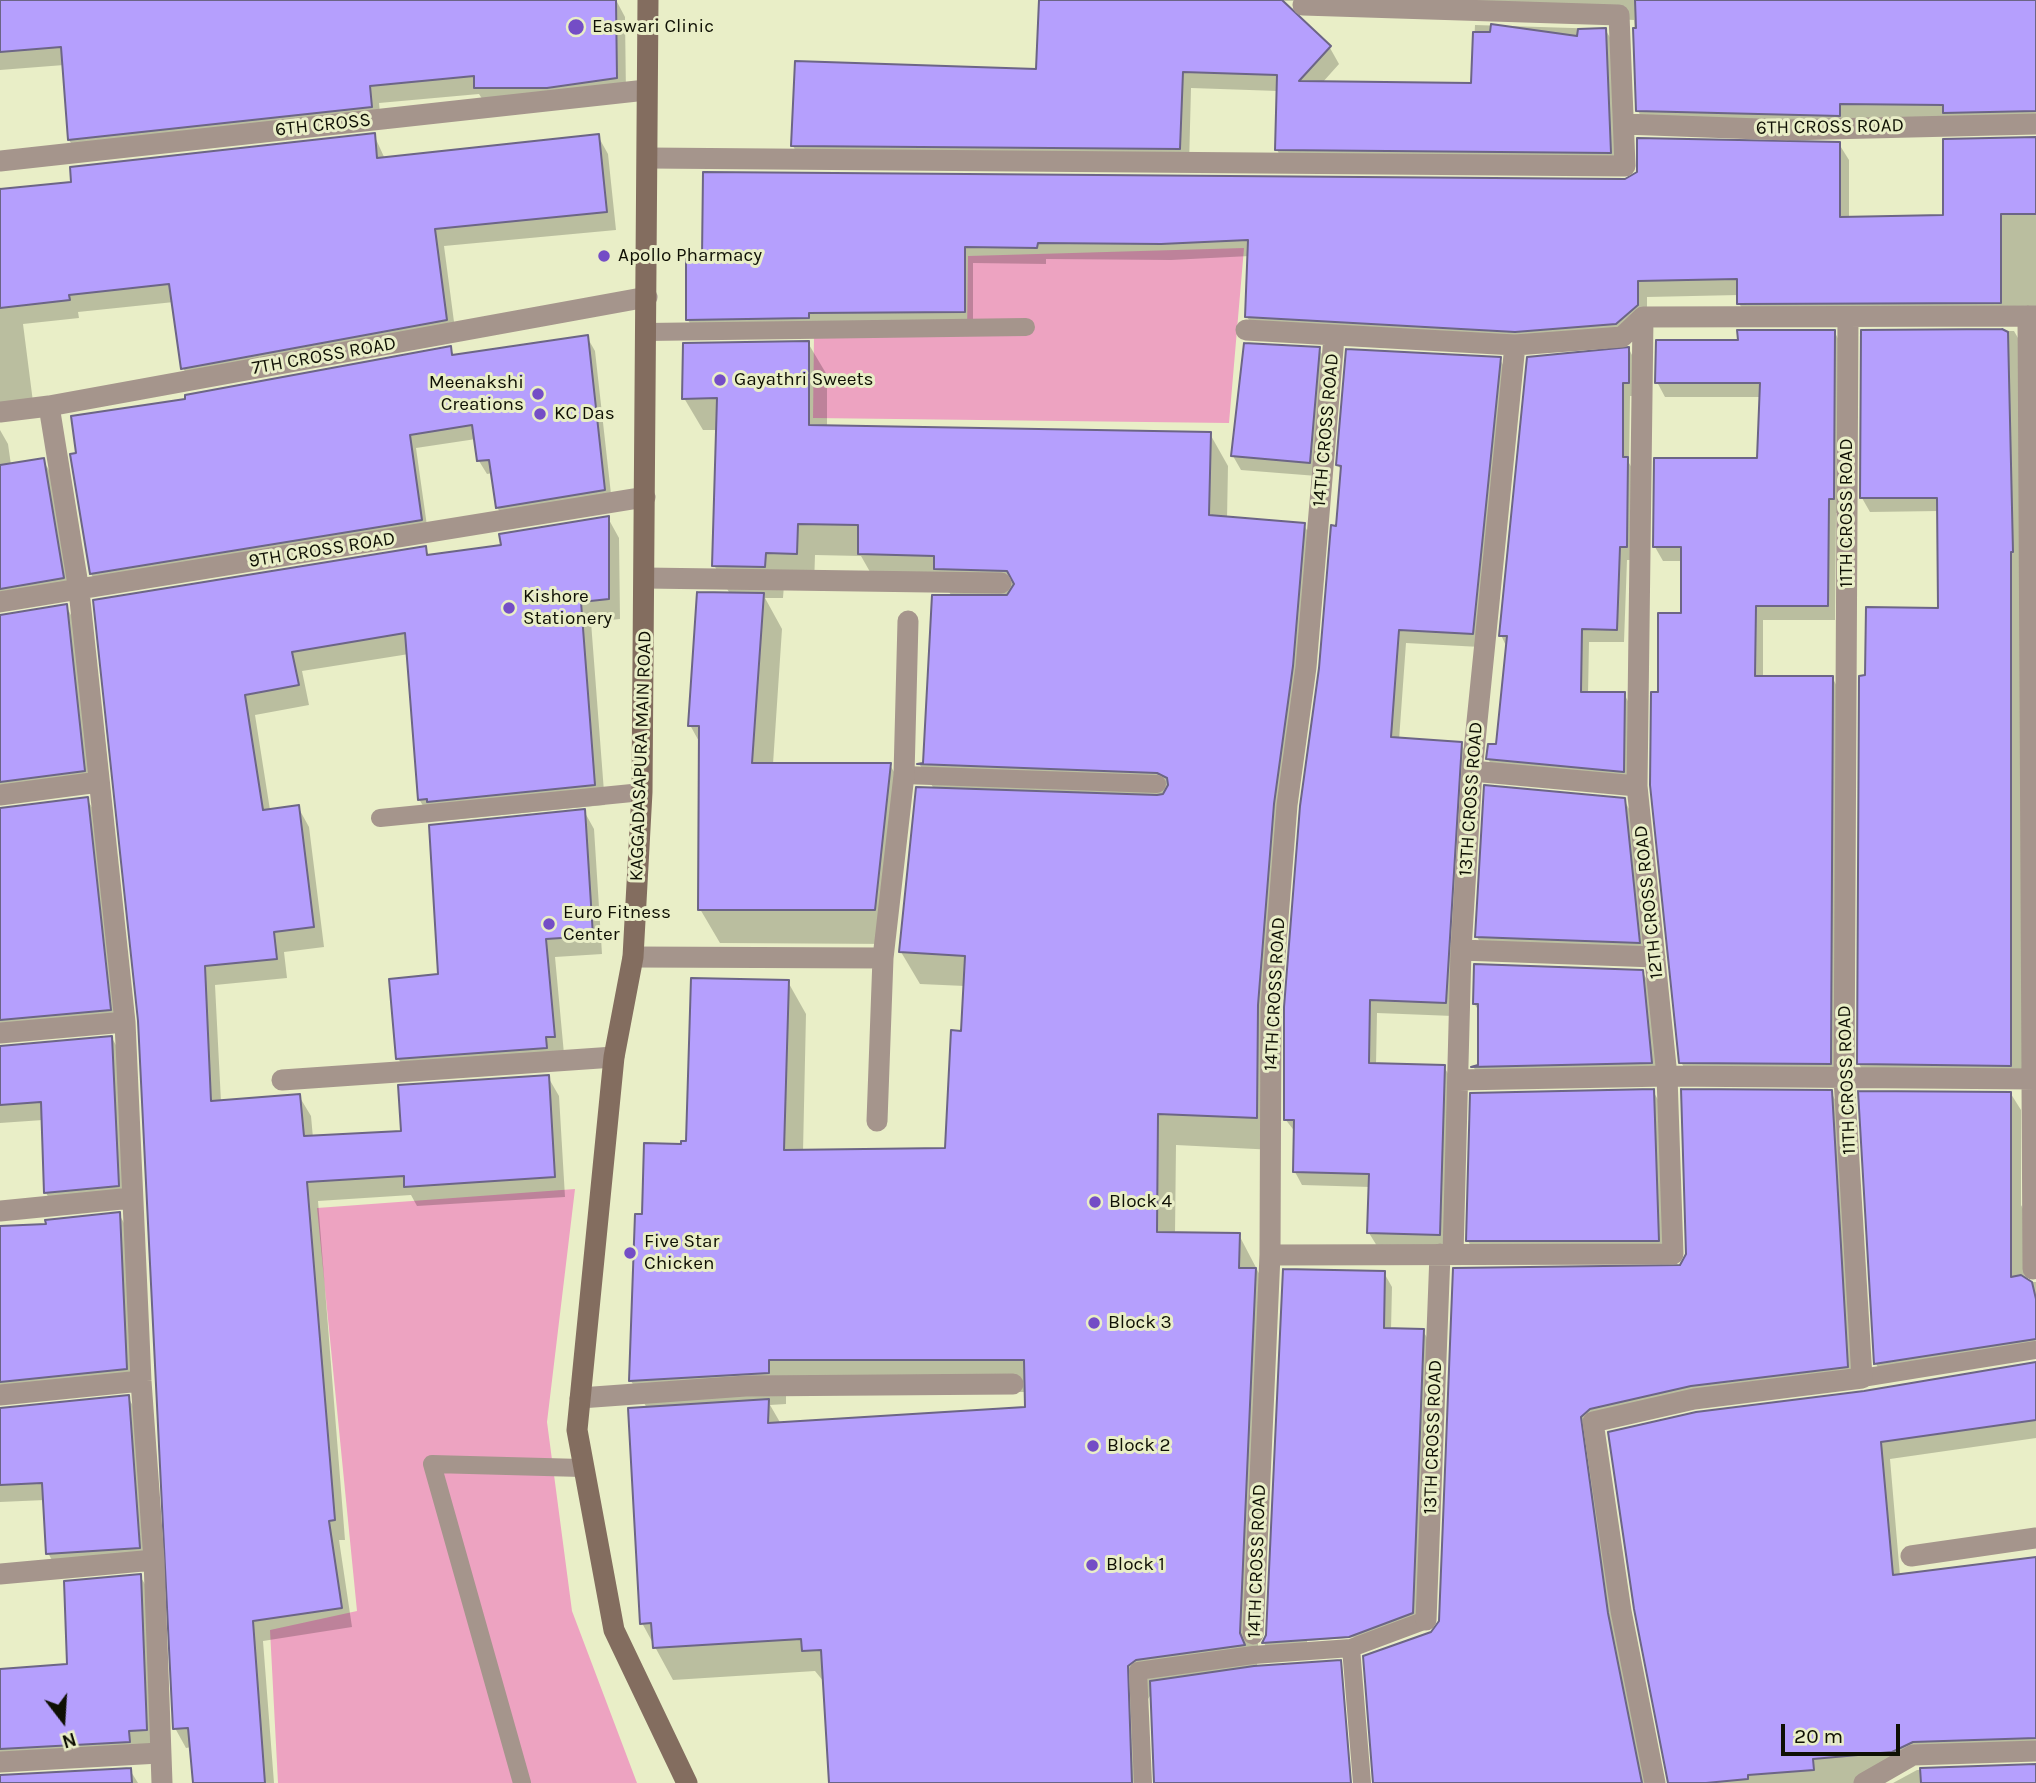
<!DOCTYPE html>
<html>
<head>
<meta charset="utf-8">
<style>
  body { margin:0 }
  #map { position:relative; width:2036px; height:1783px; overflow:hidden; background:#e9eec7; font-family:Karla,sans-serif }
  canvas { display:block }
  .north { position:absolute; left:28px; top:1685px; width:70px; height:70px; -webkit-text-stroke:5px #e9eec7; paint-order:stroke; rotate:163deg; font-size:19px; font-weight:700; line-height:28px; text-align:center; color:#0f1004 }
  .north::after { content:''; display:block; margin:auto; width:24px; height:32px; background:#0f1004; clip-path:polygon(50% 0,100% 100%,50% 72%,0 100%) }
  .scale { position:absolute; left:1781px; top:1724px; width:119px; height:32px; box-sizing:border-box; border:4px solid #0f1004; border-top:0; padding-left:9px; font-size:21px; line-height:24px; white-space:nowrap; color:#0f1004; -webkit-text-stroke:5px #e9eec7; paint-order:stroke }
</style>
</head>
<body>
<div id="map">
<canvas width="2036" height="1783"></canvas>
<div class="north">N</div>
<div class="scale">20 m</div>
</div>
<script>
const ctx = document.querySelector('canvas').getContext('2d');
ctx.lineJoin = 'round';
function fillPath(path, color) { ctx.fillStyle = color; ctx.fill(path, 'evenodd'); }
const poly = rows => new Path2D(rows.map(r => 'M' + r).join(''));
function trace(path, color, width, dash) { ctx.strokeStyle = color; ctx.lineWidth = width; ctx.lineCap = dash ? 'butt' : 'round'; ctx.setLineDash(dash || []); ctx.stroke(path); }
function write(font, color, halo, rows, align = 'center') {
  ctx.font = font + ' Karla,sans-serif'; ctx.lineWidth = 6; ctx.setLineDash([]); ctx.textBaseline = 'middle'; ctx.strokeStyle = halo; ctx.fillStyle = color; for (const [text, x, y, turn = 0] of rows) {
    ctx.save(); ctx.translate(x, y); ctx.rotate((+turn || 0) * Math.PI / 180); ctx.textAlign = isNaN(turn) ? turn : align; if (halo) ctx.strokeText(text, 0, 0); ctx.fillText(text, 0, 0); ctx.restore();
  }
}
const green = poly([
  [1244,248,1229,423,813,418,814,336,967,334,968,256],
  [575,1189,547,1422,572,1611,637,1783,278,1783,270,1630,357,1611,317,1208]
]);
const shadow = poly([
  [0,0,616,0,625,17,626,96,486,105,479,94,379,103,381,124,80,157,69,140,64,65,0,70,0,172],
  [1041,0,1343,0,1280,1,1330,48,1339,64,1322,83,1472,85,1475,25,1605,29,1615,46,1620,169,1286,166,1277,150,1278,91,1191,88,1189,165,802,162,793,146,1038,70],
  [1457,0,2036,0,2036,127,1647,127,1638,111,1634,20,1486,13],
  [374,135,385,159,598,136,608,154,616,230,444,246,456,337,193,385,183,368,174,302,78,312,79,318,23,324,33,402,0,422,0,187,2,191,73,184],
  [2036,139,2036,319,1748,320,1739,303,1739,295,1647,297,1647,322,1626,340,1257,333,1247,317,1250,256,1171,260,1046,259,1046,264,973,263,973,328,697,336,688,320,688,259,1625,181,1839,144,1849,160,1849,219,1945,217],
  [1834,331,1842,346,1841,513,1836,513,1835,620,1763,620,1763,677,1832,677,1840,692,1838,1078,1689,1077,1681,1062,1660,694,1683,615,1683,561,1663,561,1655,547,1759,460,1761,397,1665,397,1657,382,1739,342],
  [1863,331,2014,331,2022,345,2026,1073,1867,1078,1859,1064,1867,676,1940,609,1939,511,1870,512,1862,498],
  [587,337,595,351,612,503,505,521,497,507,493,473,487,474,479,461,476,439,416,448,428,533,99,587,91,574,187,401,450,348,455,357],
  [808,343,827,375,827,427,1210,434,1228,466,1227,519,1304,525,1322,557,1291,837,1275,1038,1275,1150,1176,1145,1175,1234,1239,1235,1274,1302,1257,1667,1325,1783,1156,1783,1152,1693,1144,1705,1148,1783,831,1783,824,1682,815,1671,673,1680,642,1623,647,1408,631,1381,643,1216,683,1146,788,982,806,1014,803,1152,947,1150,963,1033,965,986,920,984,901,952,934,789,920,765,925,765,934,597,952,597,947,588,878,586,861,556,815,555,814,586,784,585,783,598,765,598,782,629,773,764,890,765,910,799,894,944,720,943,700,909,701,745,690,725,730,594,714,565,718,430,703,430,684,398],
  [786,1392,1026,1392,1027,1409,781,1424,770,1405,786,1404],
  [1319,349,1327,363,1317,476,1241,470,1233,456],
  [1629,349,1636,363,1636,396,1630,396,1629,463,1635,473,1634,560,1627,560,1624,642,1589,642,1588,694,1624,694,1632,708,1631,784,1496,772,1488,759,1498,746,1507,648,1501,635],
  [1500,359,1507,373,1480,647,1406,643,1399,740,1461,744,1469,758,1453,1016,1377,1013,1376,1065,1444,1067,1452,1080,1447,1248,1377,1246,1369,1233,1370,1187,1302,1185,1295,1172,1296,1133,1285,1119,1338,528,1342,472,1338,465],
  [0,430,8,444,11,465,43,460,53,477,73,596,7,606,0,612],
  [608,518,619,538,620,619,591,622,605,805,440,821,431,819,419,799,409,654,302,671,309,705,255,715,270,810,298,807,309,827,324,947,284,952,287,978,215,985,221,1102,299,1096,311,1116,313,1138,403,1132,548,1077,559,1096,565,1197,417,1206,411,1195,318,1201,345,1540,339,1540,352,1627,263,1641,274,1783,194,1783,192,1747,186,1748,175,1728,140,1021,95,602,425,548,429,556,503,547],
  [66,606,76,624,94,788,0,805,0,616],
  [87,799,97,816,119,1027,0,1043,0,809],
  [1624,800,1632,814,1647,957,1485,951,1477,937],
  [584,811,594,829,602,954,555,957,564,1054,408,1076,398,1058],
  [1642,971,1650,985,1659,1076,1480,1079,1474,1068,1479,1067,1480,1013,1474,1003],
  [112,1038,122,1056,128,1203,56,1210,46,1193,43,1120,0,1123,0,1048],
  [1653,1091,1661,1105,1666,1254,1476,1255,1468,1241],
  [1831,1092,1840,1109,1857,1383,1701,1402,1600,1425,1648,1783,1374,1783,1433,1633,1681,1267],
  [1860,1092,2011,1094,2021,1110,2021,1205,2028,1218,2028,1282,2036,1282,2036,1356,1886,1380,1876,1364],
  [119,1214,129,1232,136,1386,1,1402,0,1405,0,1228,47,1226],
  [1384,1273,1392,1287,1391,1330,1423,1331,1431,1344,1420,1626,1358,1637,1307,1641,1308,1653,1272,1656,1264,1643],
  [2036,1363,2036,1438,1890,1459,1900,1576,2036,1558,2036,1754,1922,1758,1879,1783,1669,1783,1864,1393],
  [128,1397,138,1415,149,1565,58,1571,48,1553,45,1500,0,1502,0,1409],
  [140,1576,151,1594,156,1747,2,1769,0,1773,0,1669,69,1666],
  [2036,1766,2036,1783,1893,1783,1917,1770],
  [130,1770,138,1783,0,1783,0,1777]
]);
const building = poly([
  [0,0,616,0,617,78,547,88,474,88,474,76,370,86,372,107,68,140,61,47,0,52,0,0],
  [1039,0,1282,0,1331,46,1299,81,1471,83,1473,32,1490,32,1491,24,1577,36,1578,29,1606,28,1611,153,1275,150,1277,75,1183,72,1180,149,791,146,795,61,1036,69,1039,0],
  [1635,0,2036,0,2036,111,1943,113,1943,105,1840,104,1840,116,1636,111,1633,28,1636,28,1635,0],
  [375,133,377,158,599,134,607,212,435,229,447,320,181,369,169,284,69,295,70,300,0,308,0,189,71,182,70,167,375,133],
  [2036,137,2036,214,2001,214,2001,303,1737,304,1737,279,1638,281,1638,305,1616,324,1515,332,1245,317,1248,240,1161,244,1038,243,1037,248,965,247,965,312,809,313,809,318,686,320,686,257,702,257,703,172,1625,179,1637,172,1637,138,1840,142,1840,217,1943,215,1943,139,2036,137],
  [2002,329,2008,332,2013,552,2011,552,2011,1066,1857,1064,1859,676,1865,675,1866,607,1938,608,1937,498,1860,498,1861,330,2002,329],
  [1737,330,1835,330,1834,499,1829,499,1828,606,1756,606,1755,676,1833,676,1831,1064,1679,1063,1650,785,1651,692,1658,692,1658,613,1681,613,1681,547,1653,547,1654,458,1757,458,1760,383,1655,383,1656,340,1738,340,1737,330],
  [588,335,605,490,496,508,489,460,477,461,472,425,410,435,422,520,90,574,70,454,76,453,71,416,185,399,185,395,451,346,452,355,588,335],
  [809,341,809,425,1211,432,1209,515,1305,523,1293,666,1274,804,1258,1005,1257,1118,1158,1114,1157,1232,1240,1233,1239,1268,1256,1268,1240,1633,1245,1645,1136,1660,1128,1666,1132,1783,829,1783,821,1650,802,1651,801,1639,653,1648,651,1623,640,1624,628,1408,769,1399,768,1423,1025,1407,1024,1360,769,1360,769,1373,629,1381,635,1214,642,1214,644,1143,681,1144,681,1141,686,1141,691,978,789,980,784,1150,945,1148,951,1030,961,1031,965,956,899,952,916,787,1157,795,1163,794,1168,785,1167,778,1157,773,917,764,923,763,932,595,1007,595,1014,584,1007,571,934,569,934,556,858,554,858,525,798,524,797,554,766,553,765,567,712,566,717,398,682,399,683,343,809,341],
  [1244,343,1320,347,1310,463,1231,456,1244,343],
  [1629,347,1629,383,1623,383,1623,457,1628,457,1627,547,1620,547,1617,630,1582,629,1581,692,1625,692,1624,772,1486,759,1488,744,1496,744,1507,636,1499,636,1527,357,1629,347],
  [1346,349,1501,357,1473,634,1399,630,1391,737,1462,742,1446,1003,1370,1000,1369,1063,1445,1065,1440,1235,1367,1233,1369,1174,1293,1172,1294,1120,1284,1120,1284,1007,1300,806,1319,668,1331,525,1336,526,1341,466,1336,465,1346,349],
  [44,458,64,578,0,589,0,465,44,458],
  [609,516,609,599,581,602,595,785,427,802,427,799,418,800,405,633,292,652,299,685,245,695,263,810,299,805,314,927,274,932,277,959,205,966,211,1101,300,1094,304,1136,401,1131,398,1085,549,1075,555,1177,404,1187,404,1176,307,1182,335,1520,329,1521,342,1608,253,1621,265,1783,193,1783,188,1728,173,1729,138,1021,93,600,426,546,427,555,501,545,499,534,609,516],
  [697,592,764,593,752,763,891,763,875,910,698,910,699,726,688,726,697,592],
  [67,604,85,771,0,782,0,615,67,604],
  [1484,785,1625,798,1640,943,1475,937,1484,785],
  [88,797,111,1010,0,1020,0,808,88,797],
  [585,809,593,936,546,939,555,1037,546,1037,547,1048,396,1059,389,979,438,974,429,825,585,809],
  [1474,964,1643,970,1652,1063,1471,1067,1478,1065,1478,1004,1473,1004,1474,964],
  [112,1036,119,1186,44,1193,41,1102,0,1105,0,1046,112,1036],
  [1654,1089,1659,1241,1466,1241,1470,1093,1654,1089],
  [1681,1089,1832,1090,1848,1367,1691,1386,1590,1409,1581,1417,1608,1613,1642,1783,1373,1783,1363,1656,1431,1632,1439,1621,1453,1268,1680,1265,1686,1254,1681,1089],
  [1858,1091,2011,1092,2011,1277,2021,1275,2032,1282,2036,1299,2036,1339,1874,1364,1858,1091],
  [120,1212,127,1369,0,1382,0,1226,46,1224,45,1220,120,1212],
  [1283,1269,1385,1271,1384,1328,1424,1329,1413,1613,1349,1637,1262,1643,1266,1635,1283,1269],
  [2036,1362,2036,1420,1881,1442,1893,1575,2036,1557,2036,1738,1913,1742,1892,1752,1813,1759,1814,1770,1748,1775,1748,1779,1706,1783,1668,1783,1634,1609,1608,1432,1696,1412,1864,1391,2036,1362],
  [129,1395,140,1548,46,1554,42,1483,0,1485,0,1408,129,1395],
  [141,1574,147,1730,129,1731,130,1742,0,1749,0,1669,67,1664,64,1581,141,1574],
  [1341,1660,1351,1783,1154,1783,1150,1681,1254,1666,1341,1660],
  [2036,1764,2036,1783,1921,1783,1920,1768,2036,1764],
  [131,1768,132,1783,0,1783,0,1775,131,1768]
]);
const lane = poly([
  [646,332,1026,327],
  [904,775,1157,784],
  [380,818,642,792],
  [1862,1378,2036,1350],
  [1351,1648,1362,1783],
  [522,1783,432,1464,582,1468],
  [1143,1783,1138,1671,1253,1655,1351,1648,1426,1620]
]);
const street = poly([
  [1624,124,1787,130,2036,124],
  [648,158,1625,166,1619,15,1303,5],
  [0,161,646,90],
  [2028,316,2033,1269],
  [1246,330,1515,345,1622,337,1643,317,2036,316],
  [49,406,79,591,125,1022,141,1381,154,1560,162,1783],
  [0,412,49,406,647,297],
  [645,578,1001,583],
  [0,602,645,497],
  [1472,771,1637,786],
  [0,795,99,782],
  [1461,950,1655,957],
  [633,957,883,958],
  [0,1033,125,1022],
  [282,1080,614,1057],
  [1459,1080,1667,1076,2036,1079],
  [877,1121,883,958,904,775,908,621],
  [0,1211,132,1198],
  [1453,1254,1461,950,1472,771,1515,345],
  [1270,1255,1673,1254,1667,1076,1637,786,1643,317],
  [0,1395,141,1381],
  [580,1398,746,1386,1013,1384],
  [1911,1556,2036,1538],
  [0,1574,154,1560],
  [1426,1620,1440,1254],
  [1253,1634,1270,1255,1271,1006,1287,805,1306,667,1334,337],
  [0,1762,159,1753],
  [1655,1783,1621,1611,1593,1422,1694,1399,1862,1378,1844,1078,1848,318],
  [1864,1783,1913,1755,2036,1751]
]);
const secondary = poly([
  [648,0,642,792,633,957,614,1057,577,1430,614,1630,687,1783]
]);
const markers = [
  [576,27,9,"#744dc6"],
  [604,256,7,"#744dc6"],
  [720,380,7,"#744dc6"],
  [538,394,7,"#744dc6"],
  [540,414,7,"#744dc6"],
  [509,608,7,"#744dc6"],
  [549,924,7,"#744dc6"],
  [1095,1202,7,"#744dc6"],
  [630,1253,7,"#744dc6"],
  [1094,1323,7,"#744dc6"],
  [1093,1446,7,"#744dc6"],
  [1092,1565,7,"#744dc6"]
];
const poiNames = [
  ["Easwari Clinic",592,27],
  ["Apollo Pharmacy",618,256],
  ["Gayathri Sweets",734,380],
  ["Meenakshi",524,383,"right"],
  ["Creations",524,405,"right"],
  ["KC Das",554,414],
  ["Kishore",523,597],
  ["Stationery",523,619],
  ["Euro Fitness",563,913],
  ["Center",563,935],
  ["Block 4",1109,1202],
  ["Five Star",644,1242],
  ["Chicken",644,1264],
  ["Block 3",1108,1323],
  ["Block 2",1107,1446],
  ["Block 1",1106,1565]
];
const streetNames = [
  ["6TH CROSS",323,125,-6],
  ["6TH CROSS ROAD",1830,127,-1],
  ["7TH CROSS ROAD",324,356,-10],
  ["14TH CROSS ROAD",1326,430,-85],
  ["11TH CROSS ROAD",1847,513,-90],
  ["9TH CROSS ROAD",322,550,-9],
  ["KAGGADASAPURA MAIN ROAD",641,756,-88],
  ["13TH CROSS ROAD",1471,799,-86],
  ["12TH CROSS ROAD",1649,902,-96],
  ["14TH CROSS ROAD",1275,994,-87],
  ["11TH CROSS ROAD",1847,1080,-92],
  ["13TH CROSS ROAD",1433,1437,-88],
  ["14TH CROSS ROAD",1257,1561,-88]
];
fillPath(green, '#eda3c1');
fillPath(shadow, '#0003');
fillPath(building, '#b59ffd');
trace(building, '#6c6586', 2);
trace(lane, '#a5958c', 18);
trace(street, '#a5958c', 21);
trace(secondary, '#836d5f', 21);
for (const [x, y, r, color] of markers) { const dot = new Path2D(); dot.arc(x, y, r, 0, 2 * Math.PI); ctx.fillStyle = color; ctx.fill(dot); trace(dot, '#e9eec7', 2.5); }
write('19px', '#0f1004', '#e9eec7', poiNames, 'left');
write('19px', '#0f1004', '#e9eec7', streetNames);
</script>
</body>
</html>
